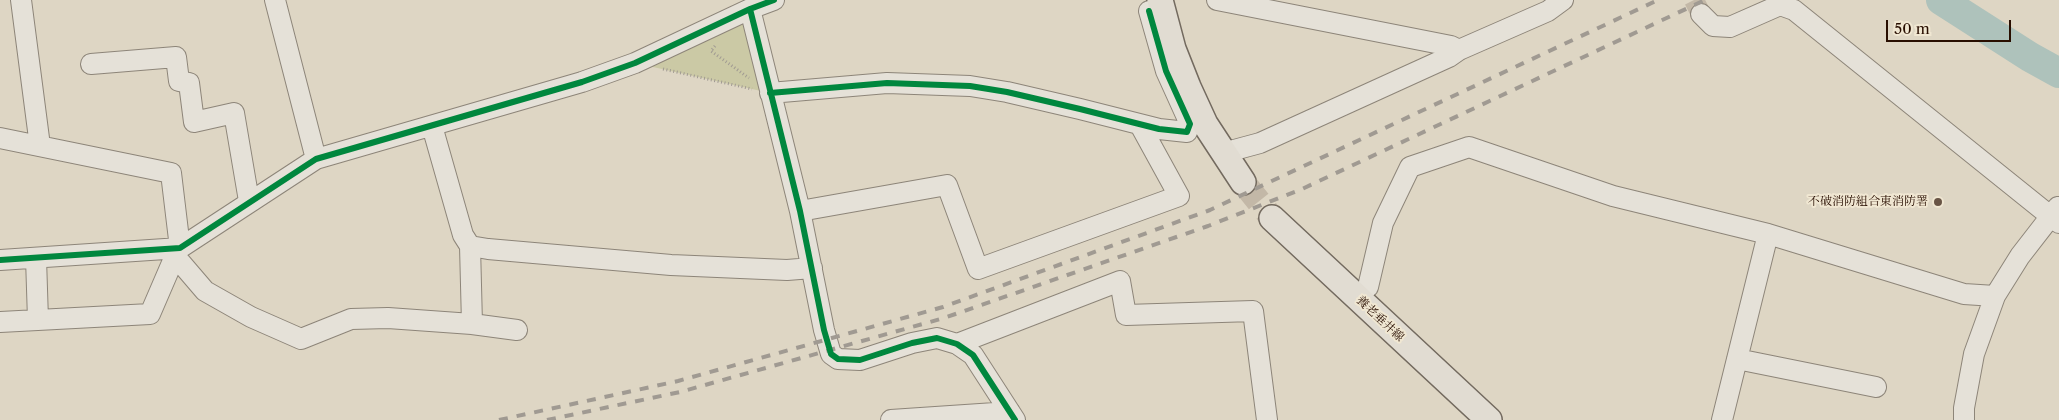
<!DOCTYPE html>
<html>
<head>
<meta charset="utf-8">
<style>
  body { margin:0 }
  #map { position:relative; width:2059px; height:420px; overflow:hidden; background:#ded6c4; font-family:"Libre Caslon Text",serif }
  canvas { display:block }
  .scale { position:absolute; left:1886px; top:20px; width:125px; height:22px; box-sizing:border-box; border:2px solid #280e00; border-top:0; padding-left:6px; font-size:15px; line-height:18px; white-space:nowrap; color:#280e00; -webkit-text-stroke:4px #f0e7d2; paint-order:stroke }
</style>
</head>
<body>
<div id="map">
<canvas width="2059" height="420"></canvas>
<div class="scale">50 m</div>
</div>
<script>
const ctx = document.querySelector('canvas').getContext('2d');
ctx.lineJoin = 'round';
function fillPath(path, color) { ctx.fillStyle = color; ctx.fill(path, 'evenodd'); }
const poly = rows => new Path2D(rows.map(r => 'M' + r).join(''));
function trace(path, color, width, dash) { ctx.strokeStyle = color; ctx.lineWidth = width; ctx.lineCap = dash ? 'butt' : 'round'; ctx.setLineDash(dash || []); ctx.stroke(path); }
function write(font, color, halo, rows, align = 'center') {
  ctx.font = font + ' "Libre Caslon Text","Noto Serif JP",serif'; ctx.lineWidth = 4; ctx.setLineDash([]); ctx.textBaseline = 'middle'; ctx.strokeStyle = halo; ctx.fillStyle = color; for (const [text, x, y, turn = 0] of rows) {
    ctx.save(); ctx.translate(x, y); ctx.rotate((+turn || 0) * Math.PI / 180); ctx.textAlign = isNaN(turn) ? turn : align; if (halo) ctx.strokeText(text, 0, 0); ctx.fillText(text, 0, 0); ctx.restore();
  }
}
const green = poly([
  [750,9,770,93,635,63]
]);
const river = poly([
  [1941,0,2030,57,2059,73]
]);
const minorTunnel = poly([
  [1694,0,1701,14]
]);
const majorTunnel = poly([
  [1243,182,1272,218]
]);
const path = poly([
  [715,46,711,51,749,78],
  [663,69,752,89]
]);
const minor = poly([
  [21,0,40,146],
  [275,0,316,159],
  [1217,0,1451,46,1459,50],
  [750,9,800,211,824,330,831,354,838,359,860,360,912,343,937,338,957,344,973,355,1015,420],
  [1701,14,1713,26,1730,27,1780,5,1794,10,2059,223],
  [91,64,176,57,179,81,189,83,194,122,234,113,249,201],
  [770,93,887,83,970,86,1007,92,1080,109,1159,129,1187,132,1190,124,1166,71,1149,11],
  [432,126,463,235,470,246,488,249,671,265,787,270,812,268],
  [0,138,171,173,180,248,175,256,205,291,251,317,301,339,351,319,388,318,472,324],
  [1223,153,1260,143,1449,57,1459,50,1548,11,1563,0],
  [800,211,947,185,978,269,1179,196,1140,125],
  [470,246,472,324,517,330],
  [36,258,38,320],
  [0,260,180,248,316,159,582,82,635,63,750,9,774,0],
  [1368,287,1383,223,1410,167,1469,147,1613,196,1768,234],
  [0,322,150,314,175,256],
  [957,344,1120,281,1126,315,1253,311,1267,420],
  [1737,359,1876,387],
  [891,420,1010,412],
  [1722,420,1768,234,1964,294,1995,296],
  [1964,420,1964,408,1974,354,1995,296,2020,256,2058,207]
]);
const major = poly([
  [1160,0,1173,49,1188,87,1205,124,1243,182],
  [1272,218,1489,420]
]);
const rail = poly([
  [499,420,678,381,943,307,1210,210,1658,0],
  [547,420,680,392,944,318,1208,226,1302,189,1705,0]
]);
const cycleway = poly([
  [750,9,800,211,824,330,831,354,838,359,860,360,912,343,937,338,957,344,973,355,1015,420],
  [770,93,887,83,970,86,1007,92,1080,109,1159,129,1187,132,1190,124,1166,71,1149,11],
  [0,260,180,248,316,159,582,82,635,63,750,9,774,0]
]);
const markers = [
  [1938,202,5,"#685445"]
];
const poiNames = [
  ["不破消防組合東消防署",1928,202]
];
const streetNames = [
  ["養老垂井線",1380,319,43]
];
fillPath(green, '#cbc9a5');
trace(river, '#aec2bb', 30);
trace(minorTunnel, '#c3b8a7', 20, [20, 10]);
trace(majorTunnel, '#c3b8a7', 25, [25, 12]);
trace(minor, '#8d8579', 22);
trace(major, '#736a5f', 28);
trace(path, '#a09a92', 3, [1, 2.5]);
trace(minor, '#e5e1d8', 20);
trace(major, '#e1dcd2', 25);
trace(rail, '#a09a92', 4, [9, 9]);
trace(cycleway, '#00873e', 6);
for (const [x, y, r, color] of markers) { const dot = new Path2D(); dot.arc(x, y, r, 0, 2 * Math.PI); ctx.fillStyle = color; ctx.fill(dot); trace(dot, '#f0e7d2', 2); }
write('12px', '#280e00', '#f0e7d2', poiNames, 'right');
write('12px', '#280e00', '#f0e7d2', streetNames);
</script>
</body>
</html>
